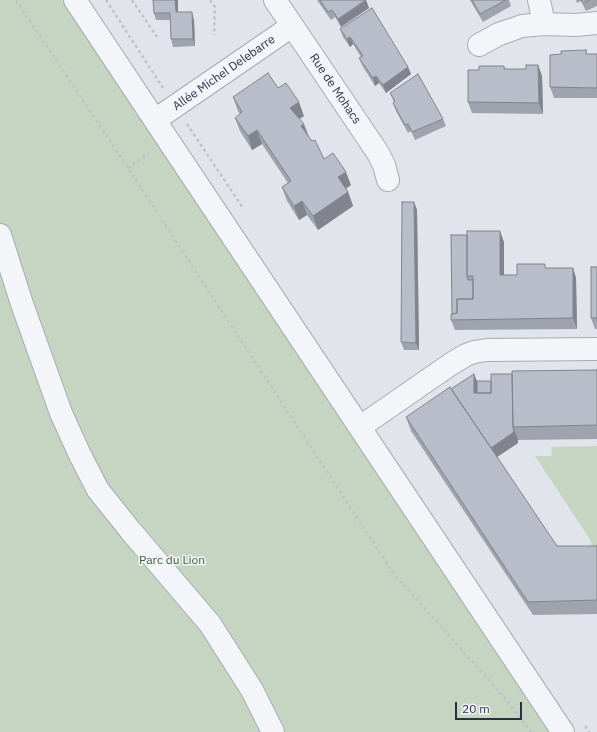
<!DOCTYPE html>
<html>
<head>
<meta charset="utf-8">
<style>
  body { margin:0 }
  #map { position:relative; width:597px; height:732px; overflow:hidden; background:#e1e4eb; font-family:"IBM Plex Sans",sans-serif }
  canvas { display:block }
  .scale { position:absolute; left:455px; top:702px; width:67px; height:18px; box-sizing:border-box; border:2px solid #283144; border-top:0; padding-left:5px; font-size:12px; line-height:14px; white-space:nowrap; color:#283144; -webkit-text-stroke:3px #f1f3f8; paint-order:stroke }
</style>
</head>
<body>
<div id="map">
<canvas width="597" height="732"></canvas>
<div class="scale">20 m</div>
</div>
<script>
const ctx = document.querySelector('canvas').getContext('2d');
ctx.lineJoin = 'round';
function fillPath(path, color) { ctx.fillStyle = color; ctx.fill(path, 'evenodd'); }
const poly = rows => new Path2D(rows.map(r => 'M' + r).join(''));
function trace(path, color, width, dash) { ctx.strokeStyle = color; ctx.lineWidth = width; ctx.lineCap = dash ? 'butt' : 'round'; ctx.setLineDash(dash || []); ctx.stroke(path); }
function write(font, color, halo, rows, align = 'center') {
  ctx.font = font + ' "IBM Plex Sans",sans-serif'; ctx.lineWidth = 3; ctx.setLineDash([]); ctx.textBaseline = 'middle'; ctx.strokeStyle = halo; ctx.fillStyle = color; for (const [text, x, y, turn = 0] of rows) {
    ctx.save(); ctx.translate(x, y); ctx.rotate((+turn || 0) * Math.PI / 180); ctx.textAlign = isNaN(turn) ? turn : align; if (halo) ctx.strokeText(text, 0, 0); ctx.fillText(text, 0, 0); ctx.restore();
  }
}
const green = poly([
  [0,0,62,0,205,215,316,378,549,732,0,732],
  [597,446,597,551,591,551,591,541,535,456,552,456,551,447]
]);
const path = poly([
  [16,0,128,168,394,574,503,696,531,732],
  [106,0,163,88],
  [132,0,157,37],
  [210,0,215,7,214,35],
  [187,124,243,208],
  [128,168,149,153],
  [585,726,589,732]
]);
const minor = poly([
  [75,0,168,140,563,732],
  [275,0,378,153,384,165,388,180],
  [544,24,576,25,597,23],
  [479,45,499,34,511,30,522,26,544,24,539,0],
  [155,120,292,26],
  [0,235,22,304,61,413,80,455,98,490,130,530,210,624,252,690,273,732],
  [360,427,451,364,466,355,474,352,487,350,597,349]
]);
const wall = poly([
  [153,0,178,0,178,12,194,20,195,46,173,47,171,39,170,20,156,20,154,13],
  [317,0,366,0,369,8,341,27,335,17,331,20],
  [470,0,509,0,511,6,483,22],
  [576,0,597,0,597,6,586,11,581,1,577,3],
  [340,29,408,67,411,74,386,93,379,83,375,86,362,65,359,58,361,57,353,44,350,47,343,37],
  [586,50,587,54,597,54,597,98,554,98,550,87,561,54],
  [538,65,542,76,543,114,472,113,468,102,479,70,504,66,505,69,526,69],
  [278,88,304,116,299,119,308,136,324,159,351,185,346,189,348,192,353,206,318,230,307,215,299,220,287,201,282,187,288,183,262,144,252,150,240,131,235,118,240,114,238,111,233,97],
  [390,93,443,119,446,126,415,140,411,131,408,133,396,111,393,103,394,102],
  [414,202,417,210,419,350,404,350,401,342],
  [451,235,504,242,504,275,517,275,547,268,573,268,576,278,577,329,455,330,451,320,452,314],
  [597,267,597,329,595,329,591,318],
  [597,370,597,439,518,440,518,443,497,457,557,546,597,546,597,614,533,615,411,431,406,417,474,374,477,381,491,381,512,374]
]);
const shadedWall = poly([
  [175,0,178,0,178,20,176,12],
  [366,0,369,8,341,27,338,19],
  [192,12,194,20,195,46,193,39],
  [350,37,353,44,350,47,347,39],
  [538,65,542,76,543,114,539,103],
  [408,67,411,74,386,93,383,85],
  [376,76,379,83,375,86,373,78],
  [299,102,304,116,295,122,290,108],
  [304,124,309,137,301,126],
  [257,130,262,144,252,150,248,136],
  [346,172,351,185,343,190,338,177],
  [348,192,353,206,318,230,313,216],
  [302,201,307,215,299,220,294,206],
  [414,202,417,210,419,350,416,343],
  [500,231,504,242,504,286,500,275],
  [573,268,576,278,577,329,573,318],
  [474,374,478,385,478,400,474,393],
  [514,429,518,440,518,443,494,459,490,448]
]);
const building = poly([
  [153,0,175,0,176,12,192,12,193,39,171,39,170,13,154,13,153,0],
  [320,0,366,0,338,19,332,10,328,12,320,0],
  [472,0,506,0,480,14,472,0],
  [581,0,590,0,583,3,581,0],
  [372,8,408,67,383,85,376,76,373,78,359,58,363,56,357,47,350,37,347,39,340,29,372,8],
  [586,50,586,54,597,54,597,88,550,87,550,55,561,54,561,51,586,50],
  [526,65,538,65,539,103,468,102,468,70,479,70,479,66,504,66,504,69,526,69,526,65],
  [268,73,278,88,286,83,299,102,290,108,304,124,301,126,312,141,315,140,324,159,333,153,346,172,338,177,348,192,313,216,302,201,294,206,282,187,291,181,257,130,248,136,235,118,242,112,233,97,268,73],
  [418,74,443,119,412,132,408,124,405,125,393,103,395,101,390,93,418,74],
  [402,202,414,202,416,343,401,342,402,202],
  [467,231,500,231,500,275,517,275,517,264,545,264,545,268,573,268,573,318,451,320,451,314,457,313,457,299,473,299,473,276,467,276,467,231],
  [451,235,467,235,467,276,468,280,473,280,473,299,457,299,457,313,452,314,451,235],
  [591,267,597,267,597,318,591,318,591,267],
  [597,370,597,425,513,427,512,371,597,370],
  [474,374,474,393,491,393,491,374,512,374,513,427,514,432,491,448,451,389,474,374],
  [477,381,491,381,491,393,477,393,477,381],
  [450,387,557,546,597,546,597,600,528,602,406,417,450,387]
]);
const streetNames = [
  ["Allée Michel Delebarre",224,73,-35],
  ["Rue de Mohacs",335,89,56]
];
const parkNames = [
  ["Parc du Lion",172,561]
];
fillPath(green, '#c6d5c1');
trace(minor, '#a6abb6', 24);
trace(path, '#bfc2ca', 2.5, [3, 3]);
trace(minor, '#f4f5f9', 22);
fillPath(wall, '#9ea3ad');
fillPath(shadedWall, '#81848d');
fillPath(building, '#b8bdc9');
trace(building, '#81848d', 1);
write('12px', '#283144', '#f1f3f8', streetNames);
write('12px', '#3b6134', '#f1f3f8', parkNames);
</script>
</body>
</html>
